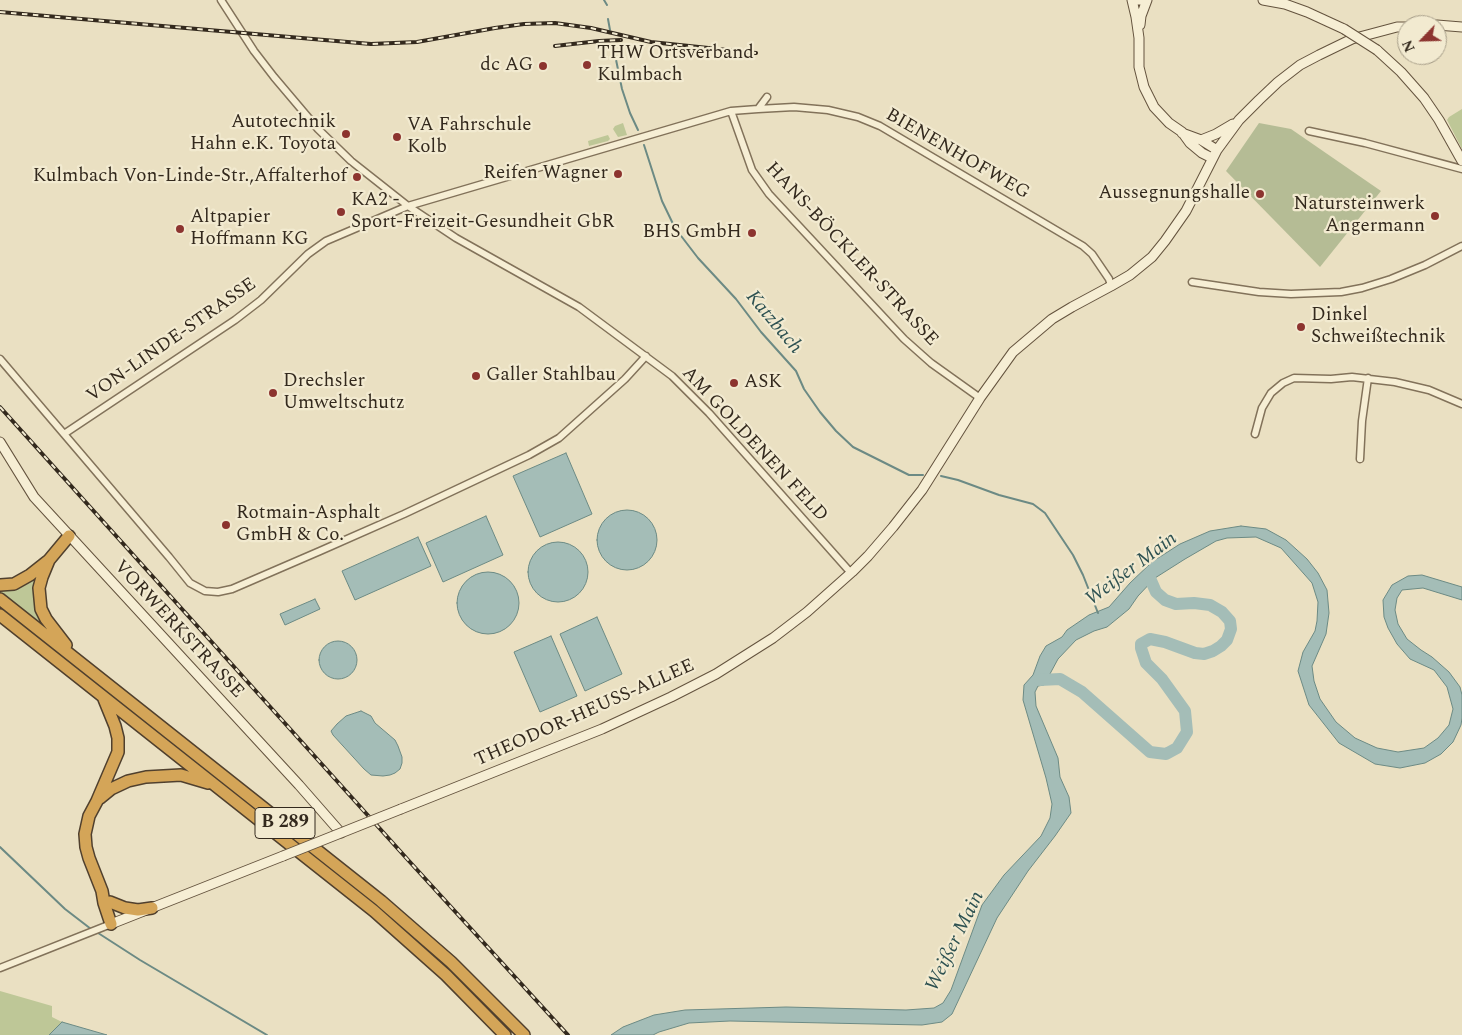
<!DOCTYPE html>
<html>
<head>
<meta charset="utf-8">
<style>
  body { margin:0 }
  #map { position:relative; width:1462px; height:1035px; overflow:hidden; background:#eae0c2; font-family:Spectral,serif }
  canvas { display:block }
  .north { position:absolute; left:1397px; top:15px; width:50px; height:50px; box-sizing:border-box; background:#f2ead0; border:1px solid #a69d88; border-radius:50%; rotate:246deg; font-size:14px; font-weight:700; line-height:20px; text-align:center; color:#33291d }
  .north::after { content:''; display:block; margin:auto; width:18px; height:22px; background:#8c342f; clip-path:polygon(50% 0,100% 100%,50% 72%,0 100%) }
</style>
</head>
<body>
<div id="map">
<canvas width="1462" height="1035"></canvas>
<div class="north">N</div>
</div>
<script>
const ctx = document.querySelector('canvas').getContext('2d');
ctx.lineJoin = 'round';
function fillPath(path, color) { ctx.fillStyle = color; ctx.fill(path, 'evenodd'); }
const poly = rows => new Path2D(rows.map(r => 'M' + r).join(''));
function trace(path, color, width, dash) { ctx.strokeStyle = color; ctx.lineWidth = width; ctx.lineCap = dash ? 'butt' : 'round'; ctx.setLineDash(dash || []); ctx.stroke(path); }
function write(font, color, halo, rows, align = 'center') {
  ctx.font = font + ' Spectral,serif'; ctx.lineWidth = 4.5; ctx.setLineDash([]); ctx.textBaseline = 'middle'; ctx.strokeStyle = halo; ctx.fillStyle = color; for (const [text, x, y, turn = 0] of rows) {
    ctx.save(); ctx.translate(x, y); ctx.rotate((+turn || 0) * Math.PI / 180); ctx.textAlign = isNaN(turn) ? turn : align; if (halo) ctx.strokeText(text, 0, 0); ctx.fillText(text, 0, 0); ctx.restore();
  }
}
const green = poly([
  [1462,109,1462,149,1447,120,1449,117],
  [623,123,627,135,618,137,613,129,615,126],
  [608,135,610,139,608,141,589,146,588,141],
  [36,576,47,628,46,630,0,593,0,588],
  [0,991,52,1006,52,1017,62,1022,49,1035,0,1035]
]);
const cemetery = poly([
  [1259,123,1291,129,1381,191,1320,267,1226,171]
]);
const water = poly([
  [566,453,592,514,540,537,513,476,566,453],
  '597 540a30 30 0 1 1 60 0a30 30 0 1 1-60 0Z',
  [486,516,503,555,443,582,426,543,486,516],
  [1241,526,1266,529,1286,540,1307,559,1318,573,1327,590,1329,613,1326,634,1312,666,1314,681,1320,699,1336,722,1355,738,1377,748,1398,752,1424,748,1438,738,1449,725,1453,709,1447,687,1434,670,1410,659,1397,644,1388,628,1384,617,1383,600,1392,585,1408,576,1422,575,1462,587,1462,600,1423,588,1402,590,1397,598,1395,610,1398,624,1407,639,1421,650,1432,657,1449,672,1460,687,1462,695,1462,718,1461,725,1453,742,1441,754,1425,763,1400,768,1375,764,1339,743,1309,705,1298,671,1303,652,1315,631,1317,621,1318,602,1312,583,1281,548,1256,537,1227,538,1216,541,1185,559,1155,578,1138,596,1129,609,1107,627,1094,631,1076,640,1058,659,1044,685,1038,686,1035,692,1036,706,1058,758,1060,777,1069,797,1071,813,1055,836,1028,871,997,918,952,1014,942,1022,922,1025,730,1021,689,1023,659,1032,653,1035,611,1035,623,1027,654,1015,685,1010,786,1007,906,1010,934,1008,943,1003,951,990,982,905,1004,875,1041,836,1050,818,1052,804,1046,778,1023,700,1024,685,1033,675,1040,656,1046,646,1062,637,1067,630,1089,615,1109,607,1130,583,1152,562,1180,544,1210,531,1241,526],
  [418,537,431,566,355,600,342,571,418,537],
  '528 572a30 30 0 1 1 60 0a30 30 0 1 1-60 0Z',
  '457 603a31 31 0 1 1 62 0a31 31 0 1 1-62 0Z',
  [315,599,320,609,285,625,280,614,315,599],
  [597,617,622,674,585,691,560,634,597,617],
  [551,636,577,696,540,712,514,652,551,636],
  '319 660a19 19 0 1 1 38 0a19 19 0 1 1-38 0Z',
  [361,711,371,716,375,723,395,740,398,746,402,757,402,763,400,769,395,773,390,775,383,776,371,775,364,769,333,735,331,731,337,724,346,716,361,711],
  [62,1022,107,1035,49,1035,62,1022]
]);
const stream = poly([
  [604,0,607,5],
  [608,19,610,30],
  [613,45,622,89,630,113,638,130],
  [644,145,662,201,675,228,698,258,736,299,761,332,796,371,804,389,820,412,836,431,853,447,909,475,923,475],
  [941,476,958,480,999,495,1033,504,1045,513,1073,555,1083,575,1098,613],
  [0,847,65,909,91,929],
  [95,931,140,960,267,1035]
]);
const river = poly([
  [1040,680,1060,679,1082,692,1150,752,1166,754,1177,748,1187,732,1185,711,1162,679,1146,663,1141,648,1141,644,1150,639,1165,642,1195,653,1204,654,1213,651,1221,646,1227,640,1231,629,1230,621,1222,612,1210,605,1194,603,1176,604,1165,600,1156,592,1149,576]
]);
const street = poly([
  [221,0,254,51,274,77,318,129,351,161,408,206,456,238,579,307,672,376,709,413,851,573],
  [758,109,794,107,828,110,858,117,880,126,1083,246,1092,254,1109,279,1111,286],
  [731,111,752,170,769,194,904,339,931,363,980,398],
  [1309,131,1365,143,1462,169],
  [1192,282,1259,292,1291,294,1341,292,1362,288,1391,279,1425,265,1462,246],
  [0,359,169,557,190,583,205,591,218,592,232,589,320,551,404,514,529,455,559,438,625,379,646,356],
  [64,434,235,320,261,300,308,254,326,241,408,206,731,111,758,109,767,97],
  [1255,434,1262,408,1271,393,1283,383,1294,378,1331,379,1352,377,1395,382,1429,390,1462,404],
  [1360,459,1362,421,1368,378],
  [0,968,111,924]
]);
const secondary = poly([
  [1132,0,1136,17,1139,38,1139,67,1144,87,1154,107,1169,123,1182,132,1190,143,1202,153,1212,158],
  [1139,0,1140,0],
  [1263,0,1285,4,1307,12,1344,29],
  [1140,25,1141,16,1147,0],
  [1437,25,1462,27],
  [1377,50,1401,72,1424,98,1439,120,1462,161],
  [1182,133,1201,140,1217,150],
  [1201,140,1216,134,1233,124],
  [0,442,34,497,299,785,341,833],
  [401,809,602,729,671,697,716,674,773,638,807,612,852,572,868,556,893,527,922,490,980,398,1013,352,1052,319,1072,307,1111,286,1130,275,1152,257,1165,241,1186,211,1217,150,1239,120,1259,100,1278,82,1300,65,1319,55,1352,39,1397,27,1407,27],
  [111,924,283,856]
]);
const highway = poly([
  [49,560,42,577,39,588,41,609,46,619,66,645],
  [0,585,14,584,30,575,49,560,69,536],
  [0,599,381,901,451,962,524,1035],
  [0,615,374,911,446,975,505,1035],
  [104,699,115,726,118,738,118,752,97,801,89,816,85,834,86,847,89,858,102,891,104,903,111,924],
  [100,798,111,789,128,781,146,777,181,775,208,783],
  [110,902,125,908,138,910,152,908]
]);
const rail = poly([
  [0,12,371,44,417,42,495,28,524,24,555,23,591,28,651,42,756,53],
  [555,46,599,41,621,40],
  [0,407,409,861,568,1035]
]);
const secondaryBridge = poly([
  [1344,29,1377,50],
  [283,856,401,809]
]);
const markers = [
  [587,65,5,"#8c342f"],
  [543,66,5,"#8c342f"],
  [346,134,5,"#8c342f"],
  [397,137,5,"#8c342f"],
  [618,174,5,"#8c342f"],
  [357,177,5,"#8c342f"],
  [1260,194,5,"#8c342f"],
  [341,212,5,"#8c342f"],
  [1435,216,5,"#8c342f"],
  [180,229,5,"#8c342f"],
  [752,233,5,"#8c342f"],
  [1301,327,5,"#8c342f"],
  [476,376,5,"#8c342f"],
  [734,383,5,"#8c342f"],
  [273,393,5,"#8c342f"],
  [226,525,5,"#8c342f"]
];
const shields = [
  [285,823,60]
];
const shieldNames = [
  ["B 289",285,823]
];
const poiNames = [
  ["THW Ortsverband",597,54],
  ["Kulmbach",597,76],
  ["dc AG",533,66,"right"],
  ["Autotechnik",336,123,"right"],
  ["Hahn e.K. Toyota",336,145,"right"],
  ["VA Fahrschule",407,126],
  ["Kolb",407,148],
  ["Reifen Wagner",608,174,"right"],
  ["Kulmbach Von-Linde-Str.,Affalterhof",347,177,"right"],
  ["Aussegnungshalle",1250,194,"right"],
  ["KA2 -",351,201],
  ["Sport-Freizeit-Gesundheit GbR",351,223],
  ["Natursteinwerk",1425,205,"right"],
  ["Angermann",1425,227,"right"],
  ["Altpapier",190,218],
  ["Hoffmann KG",190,240],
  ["BHS GmbH",742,233,"right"],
  ["Dinkel",1311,316],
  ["Schweißtechnik",1311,338],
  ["Galler Stahlbau",486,376],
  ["Drechsler",283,382],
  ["Umweltschutz",283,404],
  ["ASK",744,383],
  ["Rotmain-Asphalt",236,514],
  ["GmbH & Co.",236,536]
];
const streetNames = [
  ["BIENENHOFWEG",957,155,30],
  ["HANS-BÖCKLER-STRASSE",851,255,47],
  ["VON-LINDE-STRASSE",172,341,-35],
  ["AM GOLDENEN FELD",754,445,47],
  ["VORWERKSTRASSE",178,630,47],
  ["THEODOR-HEUSS-ALLEE",585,714,-24]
];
const waterNames = [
  ["Katzbach",773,323,50],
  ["Weißer Main",1132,570,-37],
  ["Weißer Main",956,942,-64]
];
fillPath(green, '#bec797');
fillPath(cemetery, '#b5bc95');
fillPath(water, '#a4bdb7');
trace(water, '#6c8a84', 1);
trace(stream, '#6c8a84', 2);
trace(river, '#a4bdb7', 12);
trace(street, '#82725a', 9);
trace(secondary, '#64533e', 11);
trace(highway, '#50402e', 14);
trace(street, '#f6eed4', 6);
trace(secondary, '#f6eed4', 9);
trace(highway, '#d4a558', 11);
trace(rail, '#33291d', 4);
trace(rail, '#f2ead0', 2, [5.5]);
trace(secondaryBridge, '#64533e', 11, []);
trace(secondaryBridge, '#f6eed4', 9);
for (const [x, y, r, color] of markers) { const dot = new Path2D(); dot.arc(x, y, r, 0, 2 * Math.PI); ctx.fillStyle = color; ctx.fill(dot); trace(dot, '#f2ead0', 2); }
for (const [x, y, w] of shields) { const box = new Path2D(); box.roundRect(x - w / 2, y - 15.5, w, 31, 4); ctx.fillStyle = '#f2ead0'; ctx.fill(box); trace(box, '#33291d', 1); }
write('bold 18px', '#33291d', null, shieldNames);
write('19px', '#33291d', '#f2ead0', poiNames, 'left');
write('19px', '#33291d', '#f2ead0', streetNames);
write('italic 20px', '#2e5252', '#f2ead0', waterNames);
</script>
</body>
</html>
